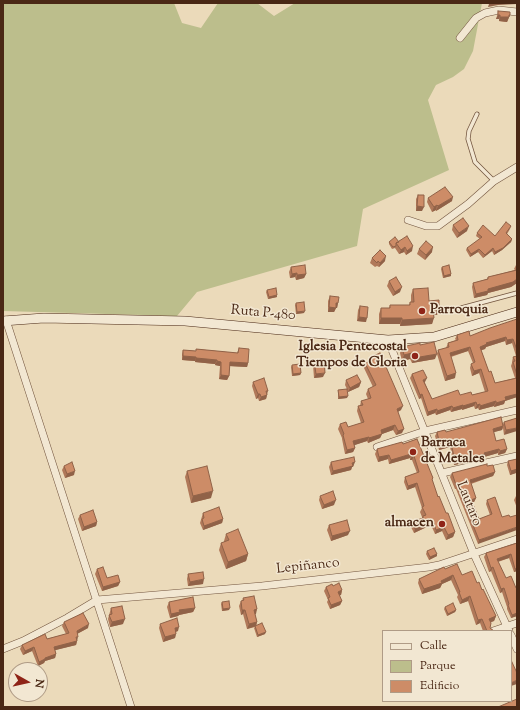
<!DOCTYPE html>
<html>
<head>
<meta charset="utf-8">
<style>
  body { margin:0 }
  #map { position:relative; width:520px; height:710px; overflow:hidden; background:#ebdaba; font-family:"Sorts Mill Goudy",serif }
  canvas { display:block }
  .frame { position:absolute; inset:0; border:4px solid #4a2815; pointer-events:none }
  .legend { position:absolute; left:382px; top:630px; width:130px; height:72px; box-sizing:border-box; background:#f2e7d2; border:1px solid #af9b86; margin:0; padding:5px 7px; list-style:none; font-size:12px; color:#4a2815 }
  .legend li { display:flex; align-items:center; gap:8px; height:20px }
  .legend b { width:20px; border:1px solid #af9b86 }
  .north { position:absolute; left:8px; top:662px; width:40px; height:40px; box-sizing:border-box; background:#f2e7d2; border:1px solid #af9b86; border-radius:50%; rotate:98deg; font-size:11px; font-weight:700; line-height:16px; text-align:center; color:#4a2815 }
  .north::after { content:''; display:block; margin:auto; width:14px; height:18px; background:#8f2418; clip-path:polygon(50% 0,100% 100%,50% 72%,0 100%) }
</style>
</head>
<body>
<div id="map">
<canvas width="520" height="710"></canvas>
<div class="frame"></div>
<ul class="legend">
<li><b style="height:5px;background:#f2e7d2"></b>Calle</li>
<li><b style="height:11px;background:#bcbe8c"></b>Parque</li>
<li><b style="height:11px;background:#cd8c67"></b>Edificio</li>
</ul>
<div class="north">N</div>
</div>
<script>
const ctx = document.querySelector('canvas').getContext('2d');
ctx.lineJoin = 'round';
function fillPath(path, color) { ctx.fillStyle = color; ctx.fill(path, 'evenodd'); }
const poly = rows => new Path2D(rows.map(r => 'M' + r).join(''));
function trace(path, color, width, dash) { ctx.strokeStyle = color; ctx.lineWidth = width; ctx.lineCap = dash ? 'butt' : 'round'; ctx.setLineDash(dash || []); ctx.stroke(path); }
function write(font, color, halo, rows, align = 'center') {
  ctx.font = font + ' "Sorts Mill Goudy",serif'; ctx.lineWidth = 3; ctx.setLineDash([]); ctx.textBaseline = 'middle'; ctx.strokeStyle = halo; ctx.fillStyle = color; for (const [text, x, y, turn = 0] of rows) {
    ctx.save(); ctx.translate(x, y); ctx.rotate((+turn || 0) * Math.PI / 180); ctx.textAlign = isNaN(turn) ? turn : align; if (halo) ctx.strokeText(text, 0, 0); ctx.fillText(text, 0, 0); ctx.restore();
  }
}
const green = poly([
  [3,3,174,3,182,23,201,28,218,3,257,3,274,16,295,3,482,3,473,51,464,69,453,77,436,85,428,100,449,170,363,209,357,246,197,292,177,316,3,311]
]);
const lane = poly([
  [477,114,469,131,468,139,475,162,494,181],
  [450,311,517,293]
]);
const street = poly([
  [460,38,476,18,485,13,499,10,517,12],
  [408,220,426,226,438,226,468,204,494,181,517,167],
  [6,320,131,707],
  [388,340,474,554,509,631],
  [377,447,425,431,517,410],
  [442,473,517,456],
  [493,631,517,623],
  [511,635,517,649],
  [3,649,23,641,67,618,97,600,262,586,429,567,439,565,517,539]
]);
const secondary = poly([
  [3,321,44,318,185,321,388,340,434,337,517,312]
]);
const wall = poly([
  [498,11,510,15,507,22,499,21,499,19,496,19,497,16],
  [418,195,422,211,416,211,416,199],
  [428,198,452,201,436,211,436,210,432,212,427,202],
  [453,225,467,231,457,238,452,230],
  [511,226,510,229,507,234,512,239,511,242,502,250,494,255,492,251,483,258,478,252,470,257,466,250,467,248,480,239,476,236,477,233,495,236],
  [389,242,399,242,412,251,406,255,404,252,399,254,395,248,392,249,389,244],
  [419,249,432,252,425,260,417,254],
  [372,258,385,261,379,267,377,266,375,267,370,263],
  [517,264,517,283,511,287,488,293,487,295,474,298,472,287,473,283,487,279,488,277,515,270,514,269,516,265],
  [291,267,306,274,304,278,296,280,295,277,290,278,289,272],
  [442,267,451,274,451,276,443,278,441,269],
  [389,281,400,292,393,296,387,286],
  [413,289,439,309,437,315,434,315,432,324,400,326,400,324,379,324,379,314,381,308,389,308,390,305,409,305,410,302,411,302,411,295],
  [267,290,277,297,268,299,266,292],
  [330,296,338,303,337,308,336,308,334,312,328,312,328,301],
  [296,303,304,313,296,314,295,305],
  [360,306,366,322,357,321,358,310],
  [517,320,517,397,505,401,504,404,494,407,494,406,479,410,478,408,475,409,474,406,462,410,462,409,451,412,450,410,436,415,435,413,427,416,421,398,419,399,410,378,412,374,425,382,425,383,432,399,460,395,472,395,485,392,479,373,472,376,470,368,471,364,473,363,468,351,451,357,455,378,445,381,437,354,438,350,446,348,448,343,456,340,455,339,457,335,470,336],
  [505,341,506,345,512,343,516,356,513,357,512,362,512,363,511,366,515,378,495,383,489,372,481,350,485,349,486,347],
  [420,345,435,359,412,363,410,359,402,361,400,353,402,347],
  [239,348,248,363,247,367,230,366,229,376,227,380,219,379,220,366,215,365,215,364,195,362,195,361,182,360,182,354,183,350,196,351,196,349,237,353],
  [371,357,401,410,398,412,402,433,396,435,393,430,382,434,380,438,368,443,367,441,354,445,355,448,353,452,345,454,342,439,342,438,338,429,340,424,348,427,361,423,357,411,358,406,360,406,361,401,368,399,366,394,368,389,373,387,364,368,365,363,370,362],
  [314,361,323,377,314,378,313,365],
  [292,365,301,373,300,375,292,376,291,367],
  [346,380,361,382,359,387,348,392,347,390,347,398,338,399,338,390,347,389,345,385],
  [253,382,268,391,266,399,259,401,258,398,256,399,252,386],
  [517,418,504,435,503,428,502,430,493,432,496,441,507,449,505,453,498,455,498,453,484,457,483,459,454,465,450,447,439,450,435,436,437,432,446,432,503,424,504,422],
  [417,439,433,478,432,480,438,497,455,532,453,537,446,540,442,531,435,534,431,525,414,533,411,527,412,522,422,518,422,517,420,512,422,508,415,487,407,490,404,482,405,477,417,473,412,460,410,460,410,458,389,464,388,459,378,462,375,454,377,449,403,444],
  [517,459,517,475,516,473,510,475,507,465,508,461],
  [331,462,353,467,352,467,351,470,331,475,329,467],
  [64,466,74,475,65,478,62,470],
  [487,466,495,472,493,476,471,484,476,498,474,502,473,503,479,519,490,515,486,504,487,500,502,517,478,544,456,489,455,489,450,477,452,473],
  [187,471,211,498,191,503,185,477],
  [320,496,334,505,322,509,319,500],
  [516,496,517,496,517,508,514,500],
  [203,513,223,519,222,523,203,530,200,523],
  [80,515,97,522,96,526,82,531,78,519],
  [329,525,348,535,331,541,327,530],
  [226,534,248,554,246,561,226,569,219,550,221,543,224,542,224,541],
  [517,543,517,571,514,572,509,558,498,562,517,616,511,618,507,609,507,607,502,592,500,593,491,571,489,572,484,557,486,553],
  [427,551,437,554,437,556,429,560,426,554],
  [97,569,107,578,120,582,118,586,102,591,95,574],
  [445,569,462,575,477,583,496,616,494,621,491,622,490,628,494,631,483,631,480,623,476,625,468,601,460,604,457,597,458,595,451,580,442,584,440,588,422,594,418,583,419,579],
  [188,574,203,584,188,586,187,579],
  [333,586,342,590,341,595,339,595,342,601,340,605,330,609,327,602,328,600,324,591,326,587],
  [243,598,257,609,255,614,257,622,256,626,265,634,257,637,254,628,255,627,247,629,243,614,241,615,239,606,241,601,242,601],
  [169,602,195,608,193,612,179,615,178,616,170,618,167,607],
  [222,602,229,610,222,611,221,604],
  [445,607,456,610,455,612,447,616,444,609],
  [111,608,123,624,110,627,108,619],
  [64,622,88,628,77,634,77,641,76,645,55,650,56,654,55,658,45,661,44,663,38,666,32,651,23,655,20,649,22,645,66,634,62,626],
  [160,624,178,631,176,632,175,638,163,642,159,628]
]);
const shadedWall = poly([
  [495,3,517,3,517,4,498,5,488,7,489,4],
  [498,15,500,15,499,19,496,19],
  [510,15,507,22,499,21,500,17],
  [453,197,452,201,436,211,438,206],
  [437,205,436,210,432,212,434,207],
  [417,206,424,207,422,211,416,211],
  [469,226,467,231,457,238,459,233],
  [512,239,511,242,502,250,494,255,495,252],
  [413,246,412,251,406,255,407,251],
  [405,247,404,252,399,254,401,250],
  [433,247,432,252,425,260,426,255],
  [493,248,492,251,483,258,485,255],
  [479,249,478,252,470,257,471,254],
  [386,256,385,261,379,267,380,263],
  [297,273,295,277,290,278,292,274],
  [306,274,304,278,296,280,297,275],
  [451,274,451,276,443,278,444,276],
  [517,279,517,283,511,287,488,293,487,295,474,298,476,294,488,289],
  [402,287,400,292,393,296,395,292],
  [277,295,277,297,268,299,269,297],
  [336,303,338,303,337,308,336,308,334,312,328,312,329,307],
  [433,309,439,309,437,315,431,315],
  [305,311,304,313,296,314,297,312],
  [359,317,367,318,366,322,357,321],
  [381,318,402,318,400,324,379,324],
  [434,318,432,324,400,326,402,320],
  [506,337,505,341,486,347,485,349,479,351,480,347,486,343],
  [513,339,512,343,506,345,507,340],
  [470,347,468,351,448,357,450,353],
  [412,353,410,359,402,361,404,355],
  [437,354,435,359,412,363,414,358],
  [183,356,196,357,195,361,182,360],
  [196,358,217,360,215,364,195,362],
  [217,361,221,362,220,366,215,365],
  [230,362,248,363,247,367,228,366],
  [481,369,479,373,472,376,474,371],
  [301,373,300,375,292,376,293,374],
  [325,373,323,377,314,378,316,374],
  [456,373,455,378,445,381,447,376],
  [221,375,229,376,227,380,219,379],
  [427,378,425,382,422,384,423,380],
  [361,382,359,387,348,392,350,388],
  [258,394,260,394,258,398,256,399],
  [422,394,421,398,419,399,420,395],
  [517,394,517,397,505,401,504,404,494,407,496,403,505,397],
  [267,395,266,399,259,401,261,397],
  [348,396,347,398,338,399,339,397],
  [496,401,494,406,479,410,480,406],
  [476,402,474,406,462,410,463,406],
  [480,404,478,408,475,409,477,405],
  [463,405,462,409,451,412,453,408],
  [403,406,401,410,395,413,397,409],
  [452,406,450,410,436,415,437,411],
  [437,409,435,413,427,416,428,412],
  [395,425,393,430,382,434,380,438,368,443,369,438,381,430],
  [503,426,502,430,491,433,493,429],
  [517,428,517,431,504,435,506,430],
  [404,429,402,433,396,435,398,431],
  [369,437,367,441,352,446,353,441],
  [451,443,450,447,439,450,440,445],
  [355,448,353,452,345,454,347,450],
  [499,449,498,453,484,457,483,459,454,465,455,461],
  [507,449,505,453,498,455,500,451],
  [411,454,410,458,389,464,391,460],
  [389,455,388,459,378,462,379,457],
  [412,456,414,456,412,460,410,460],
  [355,462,353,467,352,467,351,470,331,475,333,471],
  [517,469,516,473,510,475,511,471],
  [75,471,74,475,65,478,67,474],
  [495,472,493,476,468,484,470,480],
  [417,483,415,487,407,490,408,486],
  [213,491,211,498,191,503,193,496],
  [476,498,474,502,470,504,471,500],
  [336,500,334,505,322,509,324,505],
  [223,519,222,523,203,530,204,526],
  [433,521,431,525,414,533,415,529],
  [97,522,96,526,82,531,84,527],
  [444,527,442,531,435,534,436,530],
  [517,527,517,530,478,544,479,540],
  [350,531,348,535,331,541,332,536],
  [455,532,453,537,446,540,448,535],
  [248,554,246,561,226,569,228,562],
  [437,554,437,556,429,560,430,557],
  [511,554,509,558,496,562,497,559],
  [493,567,491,571,489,572,491,568],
  [517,568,517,571,514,572,515,569],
  [453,575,451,580,442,584,440,588,422,594,424,589],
  [204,579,203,584,188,586,190,582],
  [120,582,118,586,102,591,103,587],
  [504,588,502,592,500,593,501,589],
  [342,590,341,595,336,597,338,592],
  [470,596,468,601,460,604,462,600],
  [342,601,340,605,330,609,331,605],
  [195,608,193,612,179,615,178,616,170,618,171,614,179,610],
  [230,608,229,610,222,611,223,609],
  [257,609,256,614,253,615,254,610],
  [242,610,245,610,243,614,241,615],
  [456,610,455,612,447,616,448,614],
  [517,613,517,616,511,618,512,615],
  [496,616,494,621,488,623,489,619],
  [125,619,123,624,110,627,112,622],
  [482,619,480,623,476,625,478,620],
  [257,622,256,626,247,629,249,624],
  [89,624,88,628,75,635,77,631],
  [179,627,178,631,173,632,175,628],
  [266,632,265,634,257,637,258,635],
  [176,634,175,638,163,642,165,637],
  [78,637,76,645,52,651,54,647],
  [34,647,32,651,23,655,25,651],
  [56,654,55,658,45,661,44,663,38,666,39,662,45,658],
  [517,680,517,684,511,686,511,683]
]);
const building = poly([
  [498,11,510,12,510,15,509,15,509,17,500,17,500,15,498,15,498,11],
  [445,187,453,197,438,206,437,205,434,207,428,198,445,187],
  [418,195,424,195,424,207,417,206,418,195],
  [463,218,469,226,459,233,453,225,463,218],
  [506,222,511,226,506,233,512,239,503,248,495,252,493,248,485,255,479,249,471,254,467,248,482,237,477,233,483,225,495,236,506,222],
  [407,236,413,246,407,251,405,247,401,250,396,243,407,236],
  [395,237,399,242,396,243,396,246,393,247,389,242,395,237],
  [426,241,433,247,426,255,419,249,426,241],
  [380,250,386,256,380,263,378,261,377,263,372,258,380,250],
  [305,265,306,274,297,275,297,273,292,274,291,267,305,265],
  [449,265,451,274,444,276,442,267,449,265],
  [517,270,517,279,513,282,488,289,488,291,476,294,473,283,488,279,488,277,517,270],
  [396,277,402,287,395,292,389,281,396,277],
  [276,288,277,295,269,297,267,290,276,288],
  [428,288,429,301,439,300,439,309,433,309,434,318,402,320,402,318,381,318,381,308,390,308,390,305,410,305,410,302,414,302,413,289,428,288],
  [330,296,339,297,338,303,336,303,336,308,329,307,330,296],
  [304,302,305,311,297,312,296,303,304,302],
  [360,306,368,307,367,318,359,317,360,306],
  [517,319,517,350,513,339,507,340,506,337,486,343,487,344,480,347,489,372,491,371,495,383,517,378,517,394,505,397,506,400,496,403,496,401,480,406,480,404,477,405,476,402,463,406,463,405,453,408,452,406,437,411,437,409,428,412,422,394,420,395,412,374,423,370,427,378,423,380,432,399,458,390,460,395,471,392,472,395,488,391,481,369,474,371,471,364,475,362,470,347,450,353,456,373,447,376,438,350,449,347,448,343,458,340,457,335,469,331,470,336,490,328,517,319],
  [434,342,437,354,414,358,412,353,404,355,402,347,420,343,420,345,434,342],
  [239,348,249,349,248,363,230,362,229,376,221,375,221,362,217,361,217,360,196,358,196,357,183,356,183,350,196,351,196,349,238,353,239,348],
  [380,353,403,406,397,409,404,429,398,431,395,425,381,430,382,434,369,438,369,437,353,441,355,448,347,450,343,435,344,434,340,424,346,422,348,427,364,422,358,406,363,405,361,401,371,398,368,389,376,385,365,363,372,361,371,357,380,353],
  [517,356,517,375,513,362,515,361,513,357,517,356],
  [324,360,325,373,316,374,314,361,324,360],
  [300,364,301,373,293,374,292,365,300,364],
  [357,375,361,382,350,388,346,380,357,375],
  [264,378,268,391,266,391,267,395,261,397,260,394,258,394,253,382,264,378],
  [347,389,348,396,339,397,338,390,347,389],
  [501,417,503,426,493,429,496,441,504,439,507,449,500,451,499,449,484,453,485,454,455,461,451,443,440,445,437,432,445,430,446,432,501,417],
  [517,418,517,428,506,430,504,422,517,418],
  [417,439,433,478,432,479,438,497,439,496,446,513,448,513,455,532,448,535,444,527,436,530,433,521,415,529,412,522,423,518,423,516,426,515,422,507,424,506,417,483,408,486,405,477,419,472,414,456,412,456,411,454,391,460,389,455,379,457,377,449,402,442,403,444,417,439],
  [354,457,355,462,352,463,353,466,333,471,331,462,354,457],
  [517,459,517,469,511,471,508,461,517,459],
  [72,462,75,471,67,474,64,466,72,462],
  [487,464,487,466,493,465,495,472,470,480,476,498,471,500,479,519,492,514,487,500,495,497,502,517,509,515,510,517,517,515,517,527,479,540,457,485,456,485,452,473,487,464],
  [207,466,213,491,193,496,187,471,207,466],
  [333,491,336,500,324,505,320,496,333,491],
  [219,507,223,519,204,526,202,519,204,518,203,513,219,507],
  [93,510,97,522,84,527,80,515,93,510],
  [347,520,350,531,332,536,329,525,347,520],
  [238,529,248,554,228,562,221,543,229,540,226,534,238,529],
  [517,543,517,568,515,569,511,554,497,559,506,578,511,576,516,588,517,587,517,613,512,615,508,605,509,604,504,588,501,589,493,567,491,568,486,553,517,543],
  [434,548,437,554,430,557,427,551,434,548],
  [457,564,462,575,472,571,477,583,479,582,482,590,483,589,496,616,489,619,491,623,490,628,494,631,487,631,482,619,478,620,470,596,462,600,459,592,460,592,453,575,441,581,442,583,424,589,419,579,444,567,445,569,457,564],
  [103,567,107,578,118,575,120,582,103,587,97,569,103,567],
  [203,572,204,579,190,582,188,574,203,572],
  [339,583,342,590,338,592,342,601,331,605,328,598,330,597,326,587,332,584,333,586,339,583],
  [254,596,257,609,254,610,257,622,249,624,245,610,242,610,241,601,244,600,243,598,254,596],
  [193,597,195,608,179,610,180,612,171,614,169,602,193,597],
  [229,601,230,608,223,609,222,602,229,601],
  [453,603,456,610,448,614,445,607,453,603],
  [122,606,125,619,112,622,109,615,112,614,111,608,122,606],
  [83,613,89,624,77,631,78,637,76,637,77,641,54,647,56,654,45,658,45,659,39,662,34,647,25,651,22,645,45,634,47,639,69,633,64,622,83,613],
  [177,618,179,627,175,628,176,634,165,637,160,624,177,618],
  [262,623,266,632,258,635,255,626,262,623],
  [511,660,517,673,517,680,511,683,511,660],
  [517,699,517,707,498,707,517,699]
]);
const markers = [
  [422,311,4,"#8f2418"],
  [415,356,4,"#8f2418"],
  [413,452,4,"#8f2418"],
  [442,524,4,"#8f2418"]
];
const poiNames = [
  ["Parroquia",430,311],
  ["Iglesia Pentecostal",407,348,"right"],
  ["Tiempos de Gloria",407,364,"right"],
  ["Barraca",421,444],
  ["de Metales",421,460],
  ["almacen",434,524,"right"]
];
const streetNames = [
  ["Ruta P-480",263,314,5],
  ["Lautaro",468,504,68],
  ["Lepiñanco",308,567,-6]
];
fillPath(green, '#bcbe8c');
trace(lane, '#72543e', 5);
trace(street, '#72543e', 8);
trace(secondary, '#4a2815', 10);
trace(lane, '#f2e7d2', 3.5);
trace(street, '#f2e7d2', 7);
trace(secondary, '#f2e7d2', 9);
fillPath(wall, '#b07859');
fillPath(shadedWall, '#906248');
fillPath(building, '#cd8c67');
trace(building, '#906248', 1);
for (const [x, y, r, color] of markers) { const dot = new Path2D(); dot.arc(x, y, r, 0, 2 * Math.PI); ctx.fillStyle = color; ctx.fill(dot); trace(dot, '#f2e7d2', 1.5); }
write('bold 14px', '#4a2815', '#f2e7d2', poiNames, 'left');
write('14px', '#4a2815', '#f2e7d2', streetNames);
</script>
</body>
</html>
